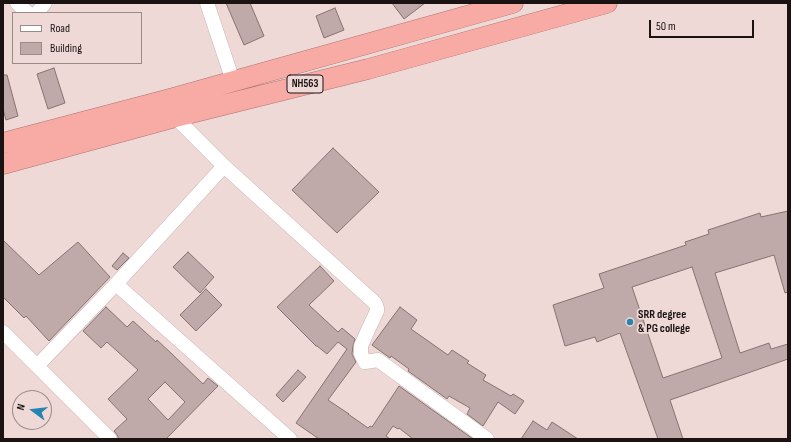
<!DOCTYPE html>
<html>
<head>
<meta charset="utf-8">
<style>
  body { margin:0 }
  #map { position:relative; width:791px; height:442px; overflow:hidden; background:#efd9d7; font-family:"Sofia Sans Condensed",sans-serif }
  canvas { display:block }
  .frame { position:absolute; inset:0; border:4px solid #1a1312; pointer-events:none }
  .legend { position:absolute; left:12px; top:12px; width:130px; height:52px; box-sizing:border-box; background:#efd9d7; border:1px solid #9a8a88; margin:0; padding:5px 7px; list-style:none; font-size:12px; color:#1a1312 }
  .legend li { display:flex; align-items:center; gap:8px; height:20px }
  .legend b { width:20px; border:1px solid #9a8a88 }
  .north { position:absolute; left:12px; top:390px; width:40px; height:40px; box-sizing:border-box; background:#efd9d7; border:1px solid #9a8a88; border-radius:50%; rotate:285deg; font-size:11px; font-weight:700; line-height:16px; text-align:center; color:#1a1312 }
  .north::after { content:''; display:block; margin:auto; width:14px; height:18px; background:#2585b0; clip-path:polygon(50% 0,100% 100%,50% 72%,0 100%) }
  .scale { position:absolute; left:649px; top:20px; width:105px; height:18px; box-sizing:border-box; border:2px solid #1a1312; border-top:0; padding-left:5px; font-size:12px; line-height:14px; white-space:nowrap; color:#1a1312; -webkit-text-stroke:3px #efd9d7; paint-order:stroke }
</style>
</head>
<body>
<div id="map">
<canvas width="791" height="442"></canvas>
<div class="frame"></div>
<ul class="legend">
<li><b style="height:5px;background:#fff"></b>Road</li>
<li><b style="height:11px;background:#c0aaa9"></b>Building</li>
</ul>
<div class="north">N</div>
<div class="scale">50 m</div>
</div>
<script>
const ctx = document.querySelector('canvas').getContext('2d');
ctx.lineJoin = 'round';
function fillPath(path, color) { ctx.fillStyle = color; ctx.fill(path, 'evenodd'); }
const poly = rows => new Path2D(rows.map(r => 'M' + r).join(''));
function trace(path, color, width, dash) { ctx.strokeStyle = color; ctx.lineWidth = width; ctx.lineCap = dash ? 'butt' : 'round'; ctx.setLineDash(dash || []); ctx.stroke(path); }
function write(font, color, halo, rows, align = 'center') {
  ctx.font = font + ' "Sofia Sans Condensed",sans-serif'; ctx.lineWidth = 3.5; ctx.setLineDash([]); ctx.textBaseline = 'middle'; ctx.strokeStyle = halo; ctx.fillStyle = color; for (const [text, x, y, turn = 0] of rows) {
    ctx.save(); ctx.translate(x, y); ctx.rotate((+turn || 0) * Math.PI / 180); ctx.textAlign = isNaN(turn) ? turn : align; if (halo) ctx.strokeText(text, 0, 0); ctx.fillText(text, 0, 0); ctx.restore();
  }
}
const building = poly([
  [226,3,250,3,264,36,244,45,226,3],
  [392,3,425,3,404,19,392,3],
  [335,8,344,30,324,38,316,16,335,8],
  [54,68,65,103,48,109,37,74,54,68],
  [3,75,7,75,18,116,6,120,3,109,3,75],
  [333,148,379,192,337,233,292,190,333,148],
  [788,211,788,292,785,293,774,255,715,273,740,353,769,343,771,349,788,344,788,359,670,400,683,439,658,439,620,333,597,342,595,337,565,346,553,305,604,288,599,274,686,245,685,242,709,234,708,230,760,213,761,217,788,211],
  [692,267,722,358,663,378,632,287,692,267],
  [3,240,39,275,78,242,110,277,49,341,26,316,24,318,3,297,3,240],
  [188,252,214,277,200,293,173,267,188,252],
  [123,253,129,258,117,270,112,266,123,253],
  [320,266,334,281,309,305,338,332,342,328,355,339,353,346,352,354,356,362,328,400,349,414,348,414,368,428,370,426,372,427,399,386,473,439,413,439,399,428,398,429,393,426,386,436,390,439,319,439,296,423,347,349,338,342,327,354,317,346,316,346,277,307,320,266],
  [206,289,222,305,196,331,180,315,206,289],
  [106,307,127,327,133,321,156,342,157,340,172,354,203,384,208,378,218,386,166,439,118,439,118,436,114,431,127,419,108,399,138,370,107,342,101,348,83,331,106,307],
  [165,382,185,402,168,420,148,399,165,382],
  [400,307,417,320,411,329,448,355,452,350,469,361,467,363,486,375,483,380,511,396,513,394,524,401,515,414,498,402,483,426,467,414,470,408,449,396,447,399,408,371,409,369,391,356,390,358,372,345,400,307],
  [298,370,306,377,283,402,276,395,298,370],
  [533,421,547,430,552,422,578,439,521,439,533,421]
]);
const minor = poly([
  [17,3,28,13],
  [207,3,233,81],
  [37,13,45,3],
  [175,117,224,166,375,303,377,308,377,311,368,330,361,346,361,354,365,362,378,360,487,439],
  [116,284,290,439],
  [3,332,110,439],
  [37,366,116,284,224,166]
]);
const highway = poly([
  [3,143,170,99,513,3],
  [3,164,175,117,368,69,607,3]
]);
const markers = [
  [630,322,4,"#2585b0"]
];
const shields = [
  [305,84,36]
];
const shieldNames = [
  ["NH563",305,84]
];
const poiNames = [
  ["SRR degree",638,315],
  ["& PG college",638,329]
];
fillPath(building, '#c0aaa9');
trace(building, '#867270', 1);
trace(minor, '#c7b1b0', 15);
trace(highway, '#aa7572', 21);
trace(minor, '#fff', 14);
trace(highway, '#f8aaa5', 20);
for (const [x, y, r, color] of markers) { const dot = new Path2D(); dot.arc(x, y, r, 0, 2 * Math.PI); ctx.fillStyle = color; ctx.fill(dot); trace(dot, '#efd9d7', 1.5); }
for (const [x, y, w] of shields) { const box = new Path2D(); box.roundRect(x - w / 2, y - 9, w, 18, 3); ctx.fillStyle = '#efd9d7'; ctx.fill(box); trace(box, '#1a1312', 1); }
write('bold 11px', '#1a1312', null, shieldNames);
write('bold 12px', '#1a1312', '#efd9d7', poiNames, 'left');
</script>
</body>
</html>
